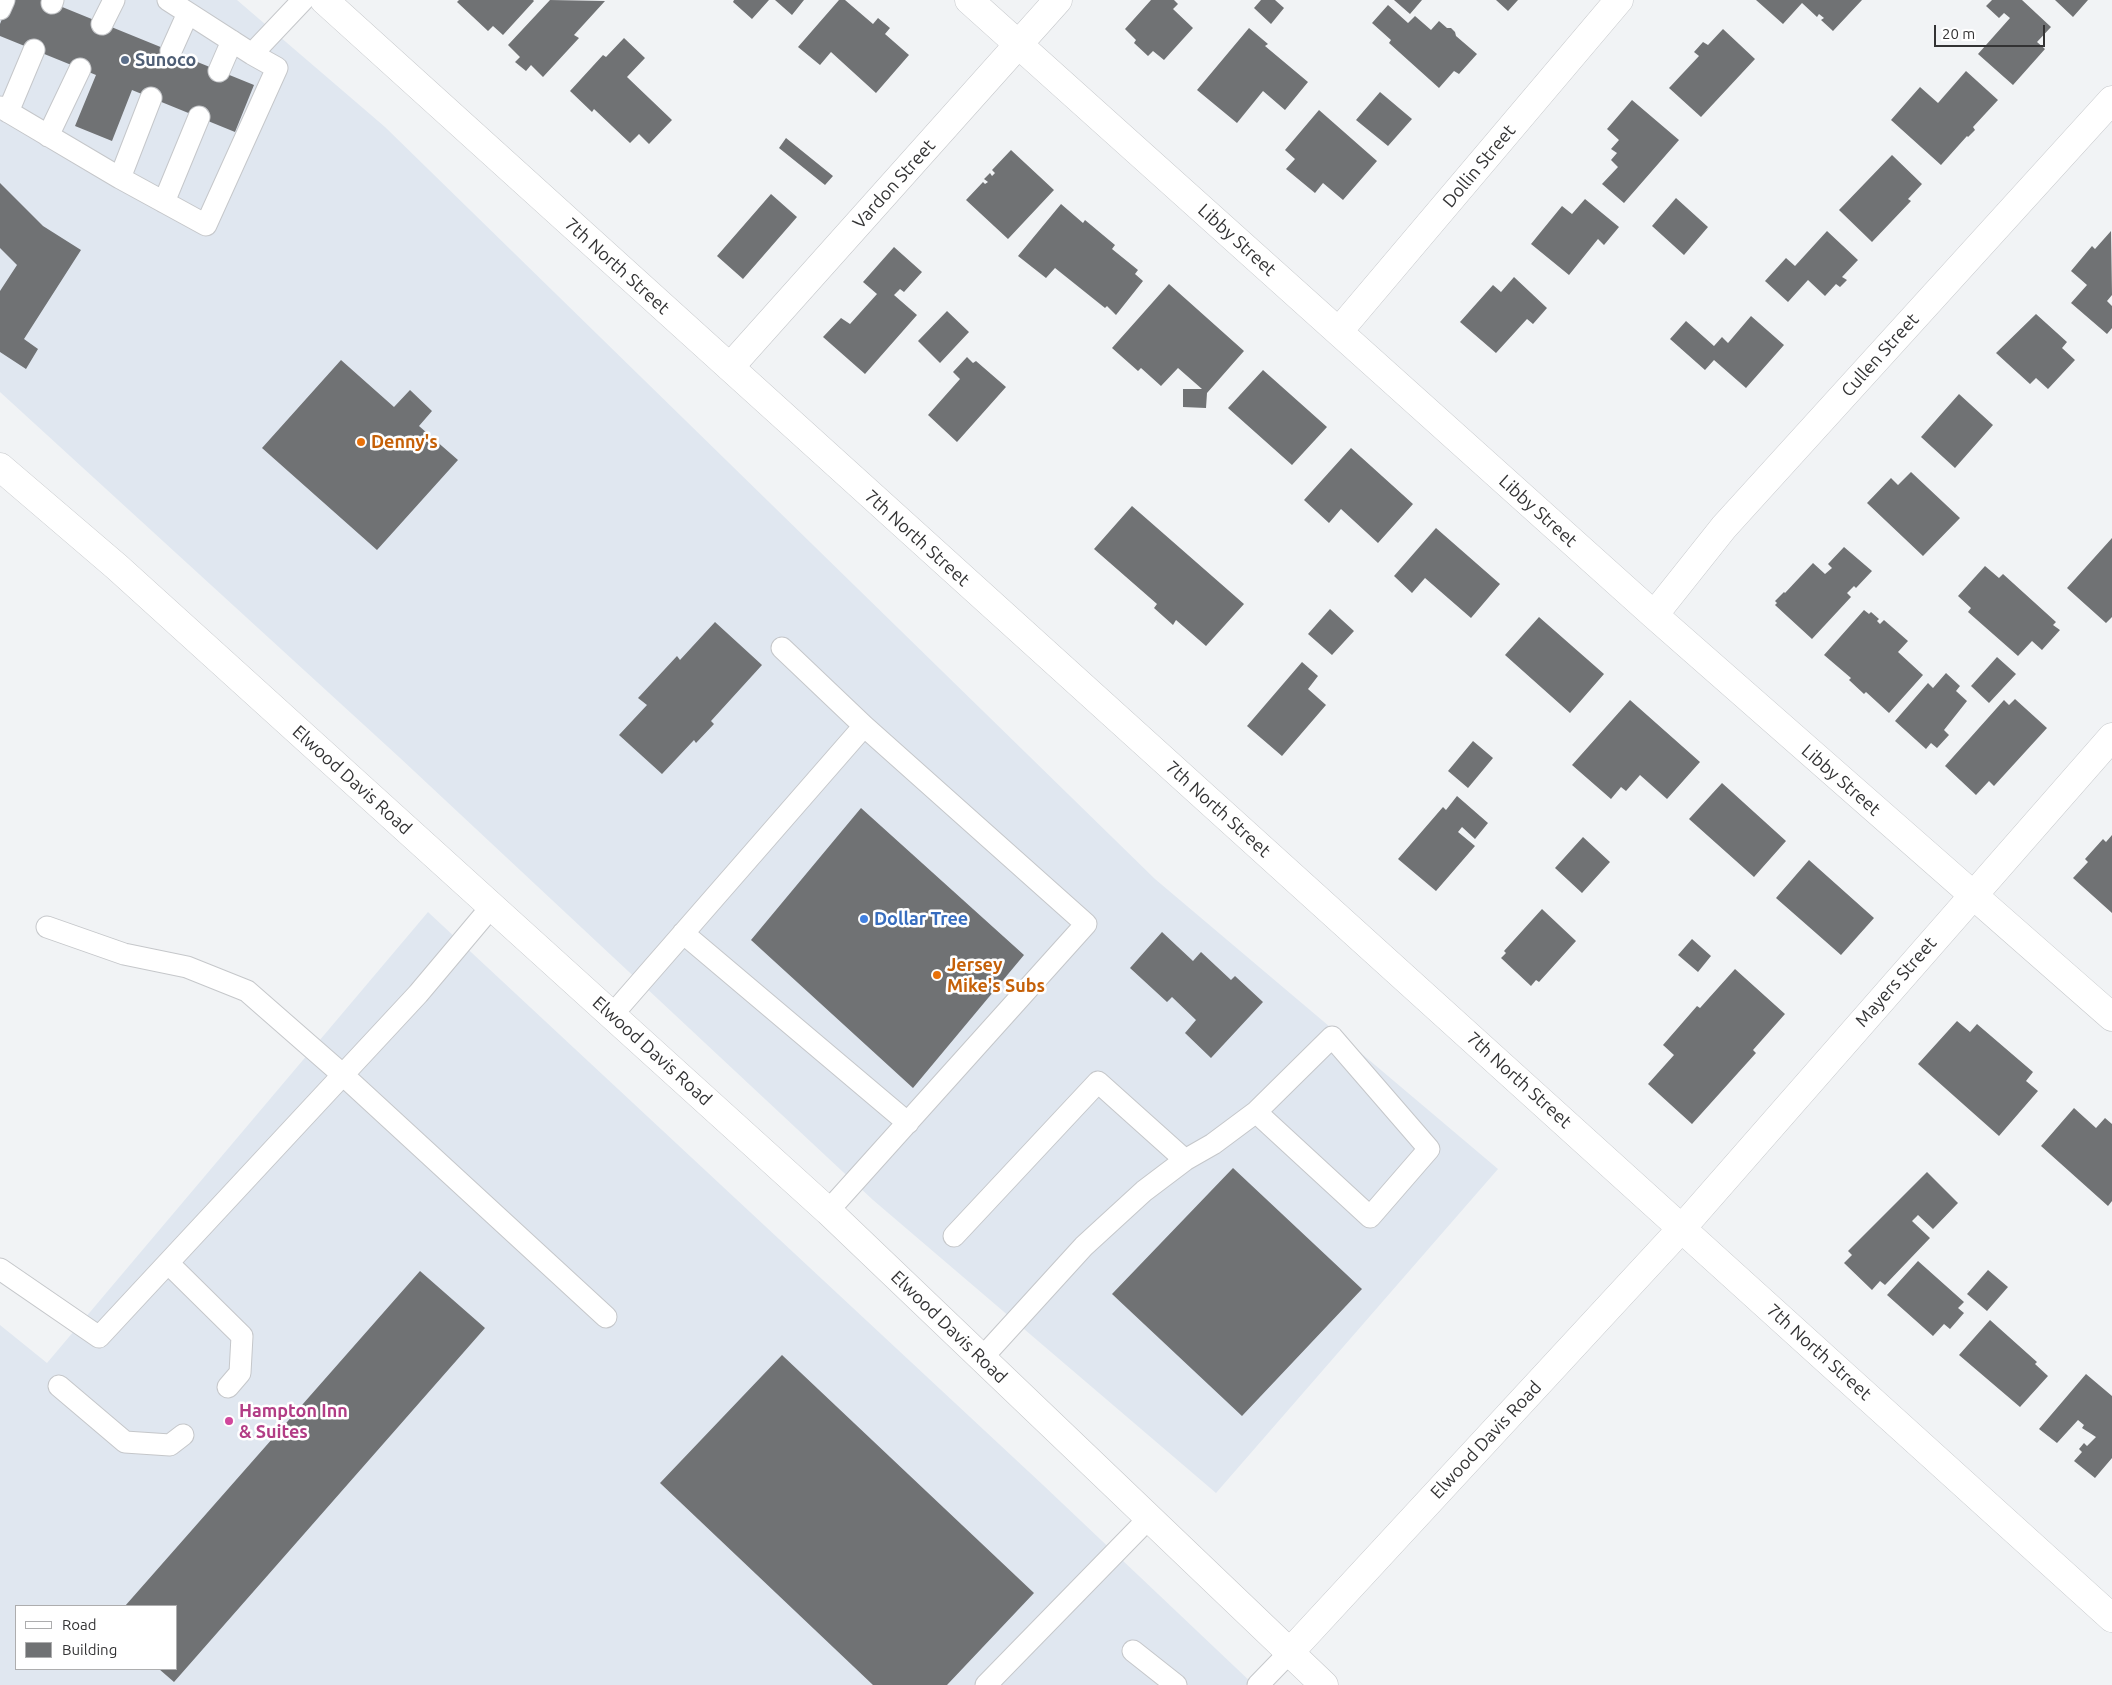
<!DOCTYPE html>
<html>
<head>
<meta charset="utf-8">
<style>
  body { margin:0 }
  #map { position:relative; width:2112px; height:1685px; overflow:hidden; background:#f1f3f5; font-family:Ubuntu,sans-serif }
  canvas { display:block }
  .legend { position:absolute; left:15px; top:1605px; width:162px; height:65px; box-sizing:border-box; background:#fff; border:1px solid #adadae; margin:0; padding:6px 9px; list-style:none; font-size:15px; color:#333334 }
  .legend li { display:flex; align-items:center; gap:10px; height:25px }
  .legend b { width:25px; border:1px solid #adadae }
  .scale { position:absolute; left:1934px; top:25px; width:111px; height:22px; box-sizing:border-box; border:2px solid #333334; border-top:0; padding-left:6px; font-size:15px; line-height:18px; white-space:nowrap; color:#333334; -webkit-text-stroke:4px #fff; paint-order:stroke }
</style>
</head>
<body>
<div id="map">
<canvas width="2112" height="1685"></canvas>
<ul class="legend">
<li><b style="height:6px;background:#fff"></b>Road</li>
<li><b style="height:14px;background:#707274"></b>Building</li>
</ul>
<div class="scale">20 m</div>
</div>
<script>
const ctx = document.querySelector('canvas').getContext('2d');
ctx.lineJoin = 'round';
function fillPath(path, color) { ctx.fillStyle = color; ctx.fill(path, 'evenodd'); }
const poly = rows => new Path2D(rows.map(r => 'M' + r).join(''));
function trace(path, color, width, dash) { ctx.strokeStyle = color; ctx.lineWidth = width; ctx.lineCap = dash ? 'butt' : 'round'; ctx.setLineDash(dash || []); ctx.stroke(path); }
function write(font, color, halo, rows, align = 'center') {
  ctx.font = font + ' Ubuntu,sans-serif'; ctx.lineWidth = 5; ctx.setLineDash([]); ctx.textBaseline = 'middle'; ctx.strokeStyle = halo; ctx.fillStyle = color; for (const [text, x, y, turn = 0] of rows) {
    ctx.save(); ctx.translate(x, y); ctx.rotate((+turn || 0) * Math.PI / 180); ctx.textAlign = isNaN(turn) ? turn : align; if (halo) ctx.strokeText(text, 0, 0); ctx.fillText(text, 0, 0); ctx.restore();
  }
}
const built = poly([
  [7,0,237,0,385,127,1155,879,1498,1169,1216,1493,873,1200,399,757,0,392,0,15],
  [428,912,1043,1485,1254,1685,0,1685,0,1325,47,1363],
  [16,1606,176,1606,176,1669,16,1669]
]);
const building = poly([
  [9,0,45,0,254,85,235,132,132,90,112,141,75,126,96,75,0,36,0,24],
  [459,0,533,0,534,1,503,35,493,26,488,31,457,2],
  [550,0,605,1,574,35,579,38,543,77,531,65,526,71,515,62,520,57,508,45],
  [734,0,769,0,752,19,733,2],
  [775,0,804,0,792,15],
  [839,0,845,0,873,24,878,18,890,28,885,34,909,55,876,93,831,52,820,65,798,47],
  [1151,0,1174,0,1178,4,1173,9,1193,28,1164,60,1153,51,1148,56,1134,43,1136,40,1125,29],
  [1261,0,1275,0,1284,8,1271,24,1254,8],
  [1394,0,1422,0,1410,14],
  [1496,0,1518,0,1508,11],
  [1756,0,1862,0,1833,31,1821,20,1824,18,1819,14,1817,17,1802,3,1783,24],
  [1992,0,2022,0,2051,27,2037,42,2045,49,2013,85,1978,54,2010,18,2004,13,1999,18,1986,6],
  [2055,0,2088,0,2073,17],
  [1388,5,1408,23,1415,16,1431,30,1439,21,1447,28,1451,28,1455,32,1456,36,1477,54,1459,74,1454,71,1439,88,1389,43,1391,40,1372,23],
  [1249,28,1268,44,1265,46,1308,82,1285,110,1263,91,1237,123,1197,90],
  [1723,29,1755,59,1701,117,1669,88,1699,56,1694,52,1703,42,1708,45],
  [624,38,645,58,627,77,672,120,649,144,639,134,630,143,594,109,592,112,570,91,603,55,606,57],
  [1966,71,1998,100,1973,127,1975,130,1968,137,1967,136,1941,165,1891,120,1920,87,1938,103],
  [1380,92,1412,119,1388,146,1356,120],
  [1632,100,1679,140,1624,203,1602,184,1618,167,1611,160,1617,153,1611,149,1619,140,1607,129],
  [1319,110,1377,161,1343,200,1323,183,1315,193,1286,169,1295,159,1285,150],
  [786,138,833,176,825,185,779,148],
  [1011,150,1054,190,1008,239,966,200,983,182,985,184,988,182,984,179,990,173,992,176,995,173,992,170],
  [1892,155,1922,184,1908,199,1911,201,1872,242,1839,210],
  [0,183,43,226,81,250,24,339,38,349,26,369,0,352,0,291,17,265,0,248],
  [771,194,797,217,743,279,717,256],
  [1676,198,1708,227,1684,255,1652,226],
  [1585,199,1619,227,1604,245,1598,239,1569,275,1531,244,1562,206,1572,214],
  [1061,204,1083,223,1085,220,1115,245,1112,249,1138,270,1135,274,1143,281,1116,315,1107,306,1105,308,1055,268,1046,278,1018,256],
  [1827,231,1858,260,1842,277,1847,280,1840,287,1836,284,1825,296,1808,280,1788,302,1765,281,1786,258,1795,266],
  [2111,231,2112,295,2107,301,2112,306,2112,328,2107,334,2071,303,2087,285,2071,271,2092,246,2095,249],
  [894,247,922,272,904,292,900,289,894,295,917,315,865,374,823,337,841,318,850,324,877,294,863,282],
  [1514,277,1547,308,1533,324,1527,319,1496,353,1460,322,1493,285,1501,292],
  [1169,284,1244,351,1207,393,1206,408,1183,407,1183,389,1202,389,1178,368,1161,386,1141,368,1138,371,1112,348],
  [947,311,969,332,940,363,918,341],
  [2036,314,2067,342,2062,348,2075,360,2048,389,2036,378,2030,384,1996,353],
  [1751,316,1784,345,1746,388,1714,360,1705,370,1670,339,1686,321,1714,346,1722,337,1728,343],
  [967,357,973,363,976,361,1006,387,957,442,928,415,960,379,953,372],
  [341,360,394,407,410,390,432,411,419,426,458,460,377,550,262,448],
  [1263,370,1327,427,1292,465,1228,408],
  [1959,394,1993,425,1955,468,1921,437],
  [1351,448,1413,504,1378,543,1341,509,1329,523,1304,500],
  [1911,472,1960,518,1923,556,1867,503,1891,478,1898,485],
  [1132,506,1244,604,1206,646,1176,620,1173,625,1154,608,1157,604,1094,549],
  [1436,528,1500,584,1471,618,1425,578,1412,593,1394,576],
  [2112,538,2112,617,2106,623,2067,588],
  [1844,547,1872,571,1856,588,1854,586,1847,593,1851,597,1812,639,1775,605,1777,603,1775,601,1784,592,1785,593,1813,563,1825,574,1832,568,1828,564],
  [1985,566,1999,578,2003,574,2056,622,2053,625,2060,630,2042,650,2032,641,2018,656,1968,612,1971,608,1958,596],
  [1330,609,1354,631,1332,655,1308,634],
  [1864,610,1869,614,1871,612,1879,619,1877,621,1880,624,1884,620,1908,641,1898,652,1923,675,1889,713,1866,692,1864,694,1849,680,1851,678,1824,655],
  [1539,617,1604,674,1570,713,1505,655],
  [715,622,762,665,711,721,714,724,696,743,694,740,662,774,619,735,647,705,638,698,677,656,680,660],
  [1997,657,2016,674,1989,703,1971,686],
  [1302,662,1318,676,1308,689,1326,705,1282,756,1247,726],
  [1946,673,1960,686,1956,691,1967,701,1944,730,1949,735,1937,748,1931,743,1926,749,1895,721,1928,683,1933,688],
  [2015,699,2047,728,1994,786,1989,781,1976,795,1945,766,2004,700,2009,705],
  [1630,700,1700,762,1667,799,1640,775,1626,791,1621,787,1611,799,1572,765],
  [1473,741,1493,758,1468,788,1448,771],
  [1722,783,1786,841,1754,877,1689,819],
  [1457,796,1488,823,1475,839,1462,827,1458,832,1475,846,1436,891,1398,859,1443,807,1446,810],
  [861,808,1024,955,913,1088,751,940],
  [2112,835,2112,913,2073,878,2088,862,2085,859,2103,839,2106,842],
  [1583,837,1610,862,1582,893,1555,868],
  [1809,860,1874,918,1841,955,1776,898],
  [1542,909,1576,941,1539,982,1536,980,1531,986,1501,958,1506,953,1504,951],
  [1162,932,1193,961,1201,952,1231,980,1235,976,1263,1002,1211,1058,1185,1033,1196,1020,1172,997,1167,1002,1130,968],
  [1692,939,1711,956,1698,972,1678,955],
  [1735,969,1785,1014,1753,1050,1756,1053,1692,1124,1648,1084,1674,1055,1663,1045,1697,1006,1700,1008],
  [1957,1021,1970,1032,1977,1024,2033,1072,2026,1081,2038,1091,1999,1136,1918,1064],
  [2074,1108,2096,1128,2105,1118,2112,1124,2112,1201,2108,1206,2041,1146],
  [1233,1168,1362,1289,1242,1416,1112,1294],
  [1927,1172,1958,1203,1933,1229,1918,1215,1912,1221,1930,1238,1885,1285,1880,1281,1872,1290,1844,1263,1852,1255,1848,1251],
  [1918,1261,1964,1302,1958,1308,1964,1313,1950,1329,1944,1324,1933,1336,1887,1295],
  [1988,1270,2008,1287,1987,1311,1967,1294],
  [420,1271,485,1328,174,1682,159,1669,176,1669,176,1606,125,1606],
  [1990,1320,2037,1362,2035,1364,2048,1376,2020,1407,1959,1355],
  [782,1355,1034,1593,947,1685,873,1685,660,1483],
  [2086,1374,2112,1396,2112,1458,2095,1478,2074,1461,2082,1452,2079,1449,2084,1443,2087,1446,2096,1437,2082,1428,2084,1425,2078,1420,2057,1443,2039,1429]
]);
const lane = poly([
  [168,0,252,54,303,0],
  [52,3,53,0],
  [0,9,4,0],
  [102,24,114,0],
  [171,51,188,13],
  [219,71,232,41],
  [0,107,120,178,206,225,277,68,252,54],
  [8,112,34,50],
  [48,136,80,69],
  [120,178,151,98],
  [164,202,199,117],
  [782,648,864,726],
  [47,927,124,954,187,967,247,991,343,1075,606,1317],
  [683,933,908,1123],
  [612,1015,864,726,1086,924,828,1211],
  [954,1236,1098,1082,1185,1160],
  [168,1263,242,1336,240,1373,228,1387],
  [0,1269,99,1337,418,994,492,906],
  [981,1359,1084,1246,1144,1191,1185,1160,1213,1144,1256,1112,1332,1037,1429,1149,1370,1217,1256,1112],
  [59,1386,125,1442,170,1445,183,1435],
  [1133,1651,1176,1685],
  [986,1685,1149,1518],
  [1258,1685,1290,1652]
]);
const street = poly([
  [969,0,1654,615,2112,1017],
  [1339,331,1619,0],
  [730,367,1058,0],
  [0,467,117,567,828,1211,1324,1685],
  [1654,615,1724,527,2112,100],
  [1290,1652,1682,1228,2112,737]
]);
const secondary = poly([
  [324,0,2112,1618]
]);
const markers = [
  [125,60,5,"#5c6f8a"],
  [361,442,5,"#e8710a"],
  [864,919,5,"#3f7fe0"],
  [937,975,5,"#e8710a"],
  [229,1421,5,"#d1479c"]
];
const serviceNames = [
  ["Sunoco",135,60]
];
const streetNames = [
  ["Dollin Street",1479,166,-50],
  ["Vardon Street",894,184,-48],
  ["Libby Street",1237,240,42],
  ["7th North Street",617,266,42],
  ["Cullen Street",1880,355,-48],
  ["Libby Street",1538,511,42],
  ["7th North Street",917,538,42],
  ["Elwood Davis Road",352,780,42],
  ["Libby Street",1841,780,41],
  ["7th North Street",1218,809,42],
  ["Mayers Street",1896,982,-49],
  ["Elwood Davis Road",652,1051,42],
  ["7th North Street",1519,1080,42],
  ["Elwood Davis Road",949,1327,44],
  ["7th North Street",1819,1352,42],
  ["Elwood Davis Road",1486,1440,-47]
];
const foodNames = [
  ["Denny's",371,442],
  ["Jersey",947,965],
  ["Mike's Subs",947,986]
];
const shopNames = [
  ["Dollar Tree",874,919]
];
const hotelNames = [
  ["Hampton Inn",239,1411],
  ["& Suites",239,1432]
];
fillPath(built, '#e0e7f0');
fillPath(building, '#707274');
trace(lane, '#c5c7ca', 23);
trace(street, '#c5c7ca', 29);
trace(secondary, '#c5c7ca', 29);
trace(lane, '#fff', 21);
trace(street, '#fff', 28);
trace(secondary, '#fff', 28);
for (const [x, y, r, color] of markers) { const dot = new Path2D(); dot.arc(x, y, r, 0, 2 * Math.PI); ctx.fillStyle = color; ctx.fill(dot); trace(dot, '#fff', 2); }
write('bold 18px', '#4e5e75', '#fff', serviceNames, 'left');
write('18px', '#333334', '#fff', streetNames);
write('bold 18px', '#c56008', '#fff', foodNames, 'left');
write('bold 18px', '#366cbe', '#fff', shopNames, 'left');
write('bold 18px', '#b23c85', '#fff', hotelNames, 'left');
</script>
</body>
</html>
